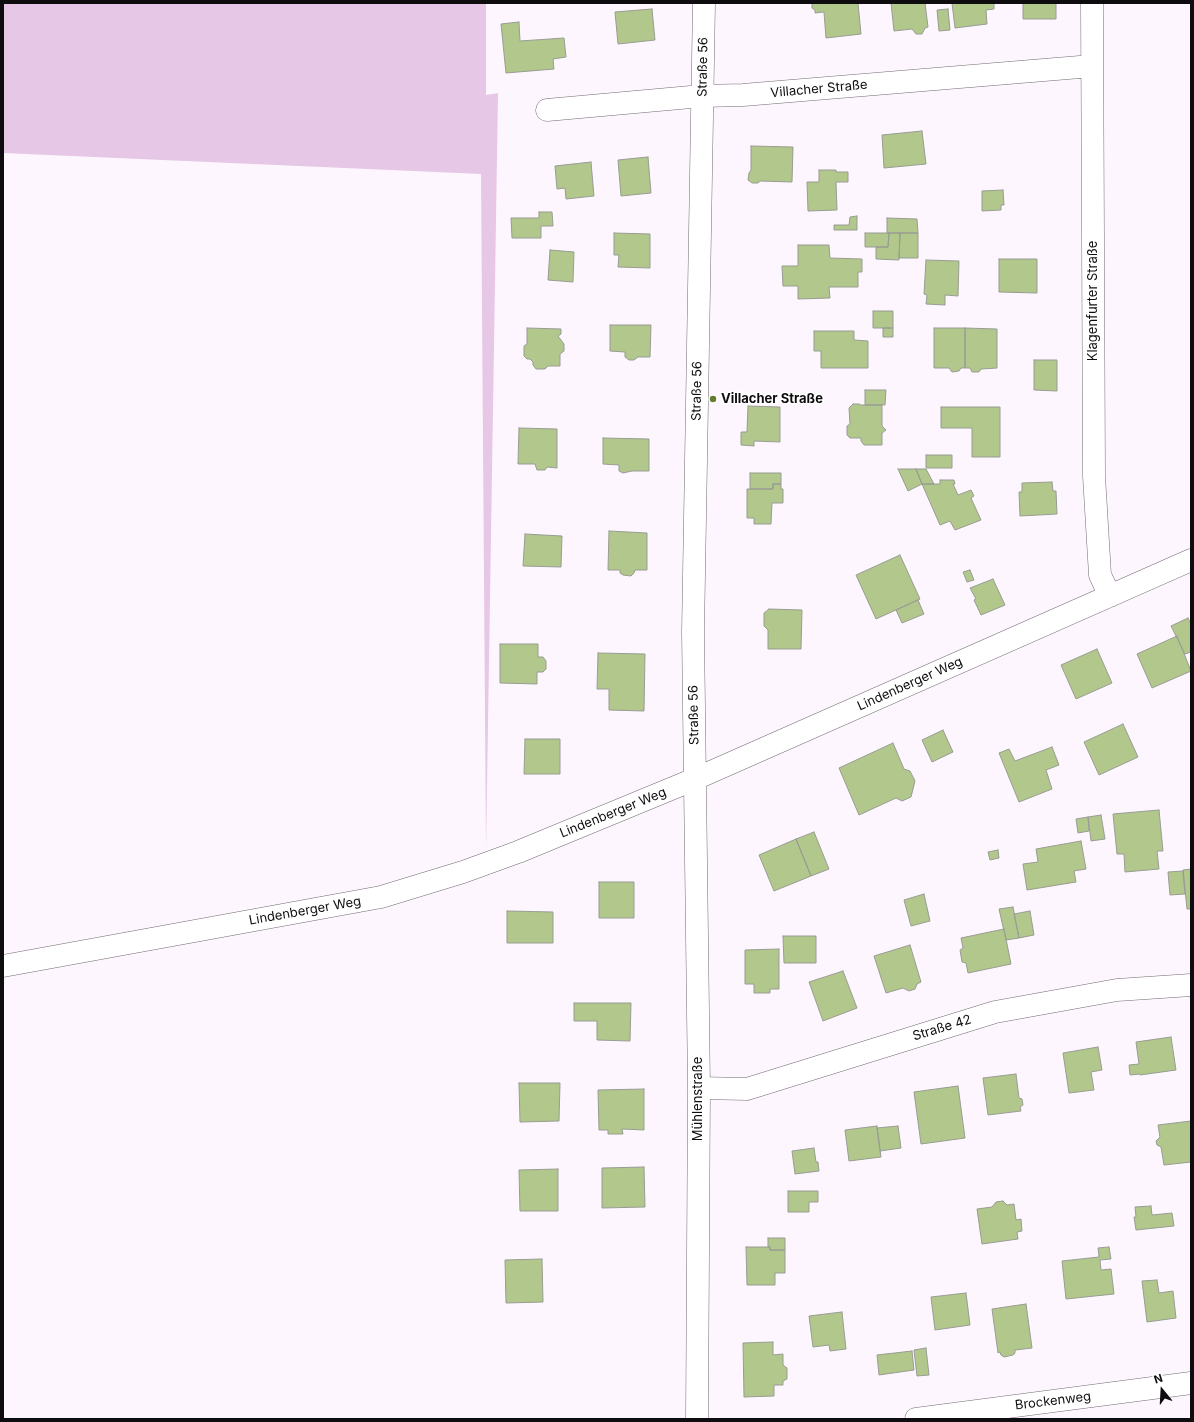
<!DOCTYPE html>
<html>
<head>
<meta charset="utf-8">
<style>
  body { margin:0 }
  #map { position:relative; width:1194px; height:1422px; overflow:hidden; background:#fef6fe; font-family:Inter,sans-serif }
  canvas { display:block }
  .frame { position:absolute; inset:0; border:4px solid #0e0c0e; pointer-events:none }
  .north { position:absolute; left:1142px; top:1370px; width:40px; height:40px; -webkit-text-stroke:3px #fff; paint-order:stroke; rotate:342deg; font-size:11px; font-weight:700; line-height:16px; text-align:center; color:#0e0c0e }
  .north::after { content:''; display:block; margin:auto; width:14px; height:18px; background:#0e0c0e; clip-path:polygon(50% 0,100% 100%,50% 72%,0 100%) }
</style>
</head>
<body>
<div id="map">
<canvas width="1194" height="1422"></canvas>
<div class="frame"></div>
<div class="north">N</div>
</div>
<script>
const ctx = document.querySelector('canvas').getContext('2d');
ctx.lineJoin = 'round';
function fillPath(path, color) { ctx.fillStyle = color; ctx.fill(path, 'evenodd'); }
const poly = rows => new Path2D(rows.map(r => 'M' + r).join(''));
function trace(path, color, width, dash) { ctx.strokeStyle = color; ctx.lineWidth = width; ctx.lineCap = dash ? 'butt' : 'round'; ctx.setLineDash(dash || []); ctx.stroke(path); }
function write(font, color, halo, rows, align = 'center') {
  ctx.font = font + ' Inter,sans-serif'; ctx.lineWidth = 3; ctx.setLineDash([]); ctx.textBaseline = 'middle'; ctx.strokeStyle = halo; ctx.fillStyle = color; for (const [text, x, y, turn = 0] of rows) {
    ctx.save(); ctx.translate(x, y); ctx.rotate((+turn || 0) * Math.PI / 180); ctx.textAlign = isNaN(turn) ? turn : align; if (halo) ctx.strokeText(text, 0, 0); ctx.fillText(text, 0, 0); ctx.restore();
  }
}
const green = poly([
  [3,3,486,3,486,95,498,93,486,851,481,174,3,153]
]);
const building = poly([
  [812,3,858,3,861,34,826,38,824,12,815,13,815,10,812,8,812,3],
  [891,3,925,3,928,27,925,28,922,34,916,34,912,29,894,31,891,3],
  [952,3,994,3,994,9,986,10,987,24,955,28,952,3],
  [1023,3,1056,3,1056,19,1023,19,1023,3],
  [652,9,655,40,618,44,615,12,652,9],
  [948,9,950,30,939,31,937,10,948,9],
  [519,22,520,41,564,38,566,57,553,59,554,69,506,73,501,24,519,22],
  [922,131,926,164,884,168,882,135,922,131],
  [751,146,793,147,792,182,760,181,758,183,752,183,748,180,749,173,751,170,751,146],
  [648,157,651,193,621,196,618,160,648,157],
  [591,162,594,196,566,199,565,188,557,189,555,166,591,162],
  [819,170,836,170,836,172,848,172,848,182,836,182,837,210,808,211,807,182,819,182,819,170],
  [1003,190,1004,205,1001,205,1001,210,982,211,982,191,1003,190],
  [539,212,552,212,553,226,541,226,541,238,512,238,511,218,539,218,539,212],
  [857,216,857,230,834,230,834,225,849,225,850,217,857,216],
  [887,218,917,219,918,233,887,233,887,218],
  [614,233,650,234,650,268,618,267,619,255,614,255,614,233],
  [865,233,889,233,888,247,865,247,865,233],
  [889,233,900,233,899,260,876,259,876,247,888,247,889,233],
  [900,233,918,233,918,258,899,258,900,233],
  [798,245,829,245,830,258,862,259,862,272,858,272,858,287,829,287,830,298,798,299,798,286,783,286,782,266,798,266,798,245],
  [550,250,574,252,573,282,548,280,550,250],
  [999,259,1037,259,1037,293,999,292,999,259],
  [926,260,959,261,958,296,945,295,945,305,926,304,927,295,924,294,926,260],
  [873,311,893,311,893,328,873,328,873,311],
  [610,325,651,325,650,357,638,357,634,360,629,360,625,357,625,352,610,351,610,325],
  [527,328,561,329,561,334,558,336,564,344,564,351,560,354,560,366,548,366,545,369,536,369,533,365,533,362,530,359,527,359,524,356,524,346,527,344,527,328],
  [883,328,893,328,893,337,883,337,883,328],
  [934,328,965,328,965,368,961,368,959,371,952,372,949,368,934,368,934,328],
  [965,328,997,329,997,368,981,369,979,372,972,372,970,368,965,368,965,328],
  [814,331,854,331,854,340,868,341,868,368,821,368,821,351,814,351,814,331],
  [1034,360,1057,360,1057,391,1034,390,1034,360],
  [865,390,886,390,885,405,865,405,865,390],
  [853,404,859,404,861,405,882,405,882,426,886,430,882,433,882,445,864,445,861,441,861,438,850,438,847,435,847,426,850,424,849,408,853,404],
  [748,406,780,407,780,442,754,441,754,446,741,445,741,432,747,432,748,406],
  [941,407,1000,407,1000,457,972,457,972,428,941,428,941,407],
  [519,428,557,429,557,468,547,467,545,470,537,470,535,464,518,464,519,428],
  [603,438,649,439,649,471,632,471,623,473,619,471,619,465,603,464,603,438],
  [926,455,952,455,952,468,926,468,926,455],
  [898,469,916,469,922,484,908,491,898,469],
  [916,469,926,469,934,484,922,484,916,469],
  [750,473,781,473,781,484,773,484,773,489,750,489,750,473],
  [940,480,954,480,955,484,953,484,958,495,971,490,974,496,971,498,981,520,955,530,950,521,940,525,922,484,940,484,940,480],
  [1052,482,1053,491,1056,491,1057,514,1020,516,1019,492,1022,492,1022,483,1052,482],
  [773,484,781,484,781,489,783,489,783,503,772,503,771,524,754,524,754,518,747,518,747,489,773,489,773,484],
  [609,531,647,533,647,570,635,570,634,573,631,576,623,575,620,573,620,570,608,570,609,531],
  [525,534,562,536,561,567,523,566,525,534],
  [900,555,920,599,876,619,856,575,900,555],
  [970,570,974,580,967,582,963,572,970,570],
  [993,579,1005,605,981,615,974,600,976,599,970,588,993,579],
  [918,600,924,614,902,623,896,610,918,600],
  [769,609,802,610,801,649,768,649,768,630,764,626,764,613,769,609],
  [1188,618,1191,624,1191,652,1185,654,1171,626,1188,618],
  [1177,636,1191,671,1152,688,1137,654,1177,636],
  [500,644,538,644,538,657,543,657,546,661,546,669,543,672,537,672,537,684,500,683,500,644],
  [1097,649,1112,683,1076,699,1061,665,1097,649],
  [598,653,645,654,644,711,609,710,609,689,597,689,598,653],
  [1123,724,1138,757,1099,775,1084,742,1123,724],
  [943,730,953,752,932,762,922,740,943,730],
  [525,739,560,739,560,774,524,774,525,739],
  [893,743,904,769,910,771,915,781,911,797,902,801,896,798,859,815,839,768,893,743],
  [1052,747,1059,765,1046,770,1052,789,1019,802,999,753,1009,749,1015,761,1052,747],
  [1159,810,1163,851,1157,851,1159,869,1125,872,1124,854,1117,854,1113,814,1159,810],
  [1101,815,1105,839,1091,841,1088,817,1101,815],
  [1088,817,1089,831,1078,833,1076,819,1088,817],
  [814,832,829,869,811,876,796,839,814,832],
  [796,839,811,876,774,891,759,855,796,839],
  [1081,841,1086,869,1074,871,1076,882,1027,890,1023,864,1038,862,1036,849,1081,841],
  [998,850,999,858,990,860,988,852,998,850],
  [1191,869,1191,909,1187,909,1183,870,1191,869],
  [1183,871,1185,894,1170,895,1168,872,1183,871],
  [599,882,634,882,634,918,599,918,599,882],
  [924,894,930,921,911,926,904,900,924,894],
  [1013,907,1019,938,1006,940,999,909,1013,907],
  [507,911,553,912,553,943,507,943,507,911],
  [1030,911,1034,935,1019,938,1014,914,1030,911],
  [1004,929,1011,964,968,973,966,963,962,962,960,950,963,948,961,938,1004,929],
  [783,936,816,936,816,963,784,963,783,936],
  [910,945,921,982,917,984,915,989,909,991,903,988,886,993,874,956,910,945],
  [779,949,779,989,770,989,770,993,754,993,754,984,745,984,745,950,779,949],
  [843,971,857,1008,823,1021,809,982,843,971],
  [574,1003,631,1003,630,1041,597,1040,597,1021,574,1021,574,1003],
  [1171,1037,1176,1070,1140,1075,1140,1074,1130,1075,1129,1065,1139,1064,1136,1042,1171,1037],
  [1098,1047,1102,1070,1091,1072,1094,1090,1069,1093,1063,1053,1098,1047],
  [1016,1074,1019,1098,1022,1099,1023,1105,1020,1107,1021,1111,988,1115,983,1078,1016,1074],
  [519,1083,560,1083,559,1121,520,1122,519,1083],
  [958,1086,965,1138,921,1144,914,1092,958,1086],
  [644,1089,644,1130,622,1129,623,1134,608,1134,608,1130,599,1130,598,1090,644,1089],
  [1191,1121,1191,1162,1164,1165,1161,1147,1157,1145,1156,1141,1160,1137,1158,1125,1191,1121],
  [877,1126,881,1157,849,1161,845,1130,877,1126],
  [898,1126,901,1148,880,1151,877,1128,898,1126],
  [814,1148,816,1162,818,1162,819,1171,795,1174,792,1151,814,1148],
  [644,1167,645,1207,602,1208,602,1168,644,1167],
  [558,1169,558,1211,520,1211,519,1170,558,1169],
  [788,1191,818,1191,818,1202,809,1202,809,1212,788,1212,788,1191],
  [1003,1201,1007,1205,1014,1204,1016,1220,1021,1219,1022,1231,1017,1232,1018,1239,982,1244,977,1209,992,1207,996,1202,1003,1201],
  [1151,1206,1152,1215,1172,1213,1174,1226,1136,1230,1134,1217,1136,1217,1135,1207,1151,1206],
  [768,1238,785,1238,785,1250,770,1250,770,1247,768,1247,768,1238],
  [746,1247,770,1247,770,1250,785,1250,785,1273,775,1273,775,1285,747,1285,746,1247],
  [1109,1247,1111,1259,1100,1260,1101,1270,1111,1269,1114,1294,1066,1299,1062,1261,1099,1257,1098,1248,1109,1247],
  [542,1259,543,1302,506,1303,505,1260,542,1259],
  [1157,1280,1159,1293,1173,1291,1176,1318,1147,1322,1142,1281,1157,1280],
  [966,1293,970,1325,935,1330,931,1297,966,1293],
  [1026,1304,1032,1348,1015,1350,1015,1353,1013,1355,1004,1357,1001,1355,1000,1352,998,1353,992,1309,1026,1304],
  [842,1312,846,1349,830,1351,829,1345,813,1347,809,1316,842,1312],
  [773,1342,773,1355,783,1354,783,1365,787,1368,787,1379,783,1381,783,1385,774,1385,774,1396,744,1397,743,1343,773,1342],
  [926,1348,929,1375,917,1376,914,1350,926,1348],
  [912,1351,914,1370,879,1375,877,1355,912,1351]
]);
const street = poly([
  [1092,3,1094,476,1100,575,1110,596],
  [547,110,702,96,743,95,1092,66],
  [3,966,381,897,463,872,518,852,695,779,1191,560],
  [699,1088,747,1089,995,1012,1117,990,1191,985],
  [697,1419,699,1088,693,632,704,3],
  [916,1419,1191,1383]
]);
const markers = [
  [713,399,4,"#637c2f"]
];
const streetNames = [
  ["Straße 56",703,67,-89],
  ["Villacher Straße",819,89,-5],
  ["Klagenfurter Straße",1093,301,-90],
  ["Straße 56",697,391,-89],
  ["Lindenberger Weg",910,684,-24],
  ["Straße 56",694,715,-91],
  ["Lindenberger Weg",613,813,-22],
  ["Lindenberger Weg",305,911,-10],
  ["Straße 42",942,1028,-17],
  ["Mühlenstraße",698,1099,-90],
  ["Brockenweg",1053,1401,-7]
];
const poiNames = [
  ["Villacher Straße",721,399]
];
fillPath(green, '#e7c7e6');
fillPath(building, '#b1c78b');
trace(building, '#989c93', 1);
trace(street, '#726b72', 23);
trace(street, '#fff', 22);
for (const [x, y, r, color] of markers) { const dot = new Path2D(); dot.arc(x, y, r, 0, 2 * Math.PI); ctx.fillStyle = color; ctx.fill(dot); trace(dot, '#fff', 1.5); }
write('13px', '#0e0c0e', '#fff', streetNames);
write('bold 13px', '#0e0c0e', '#fff', poiNames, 'left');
</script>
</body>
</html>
